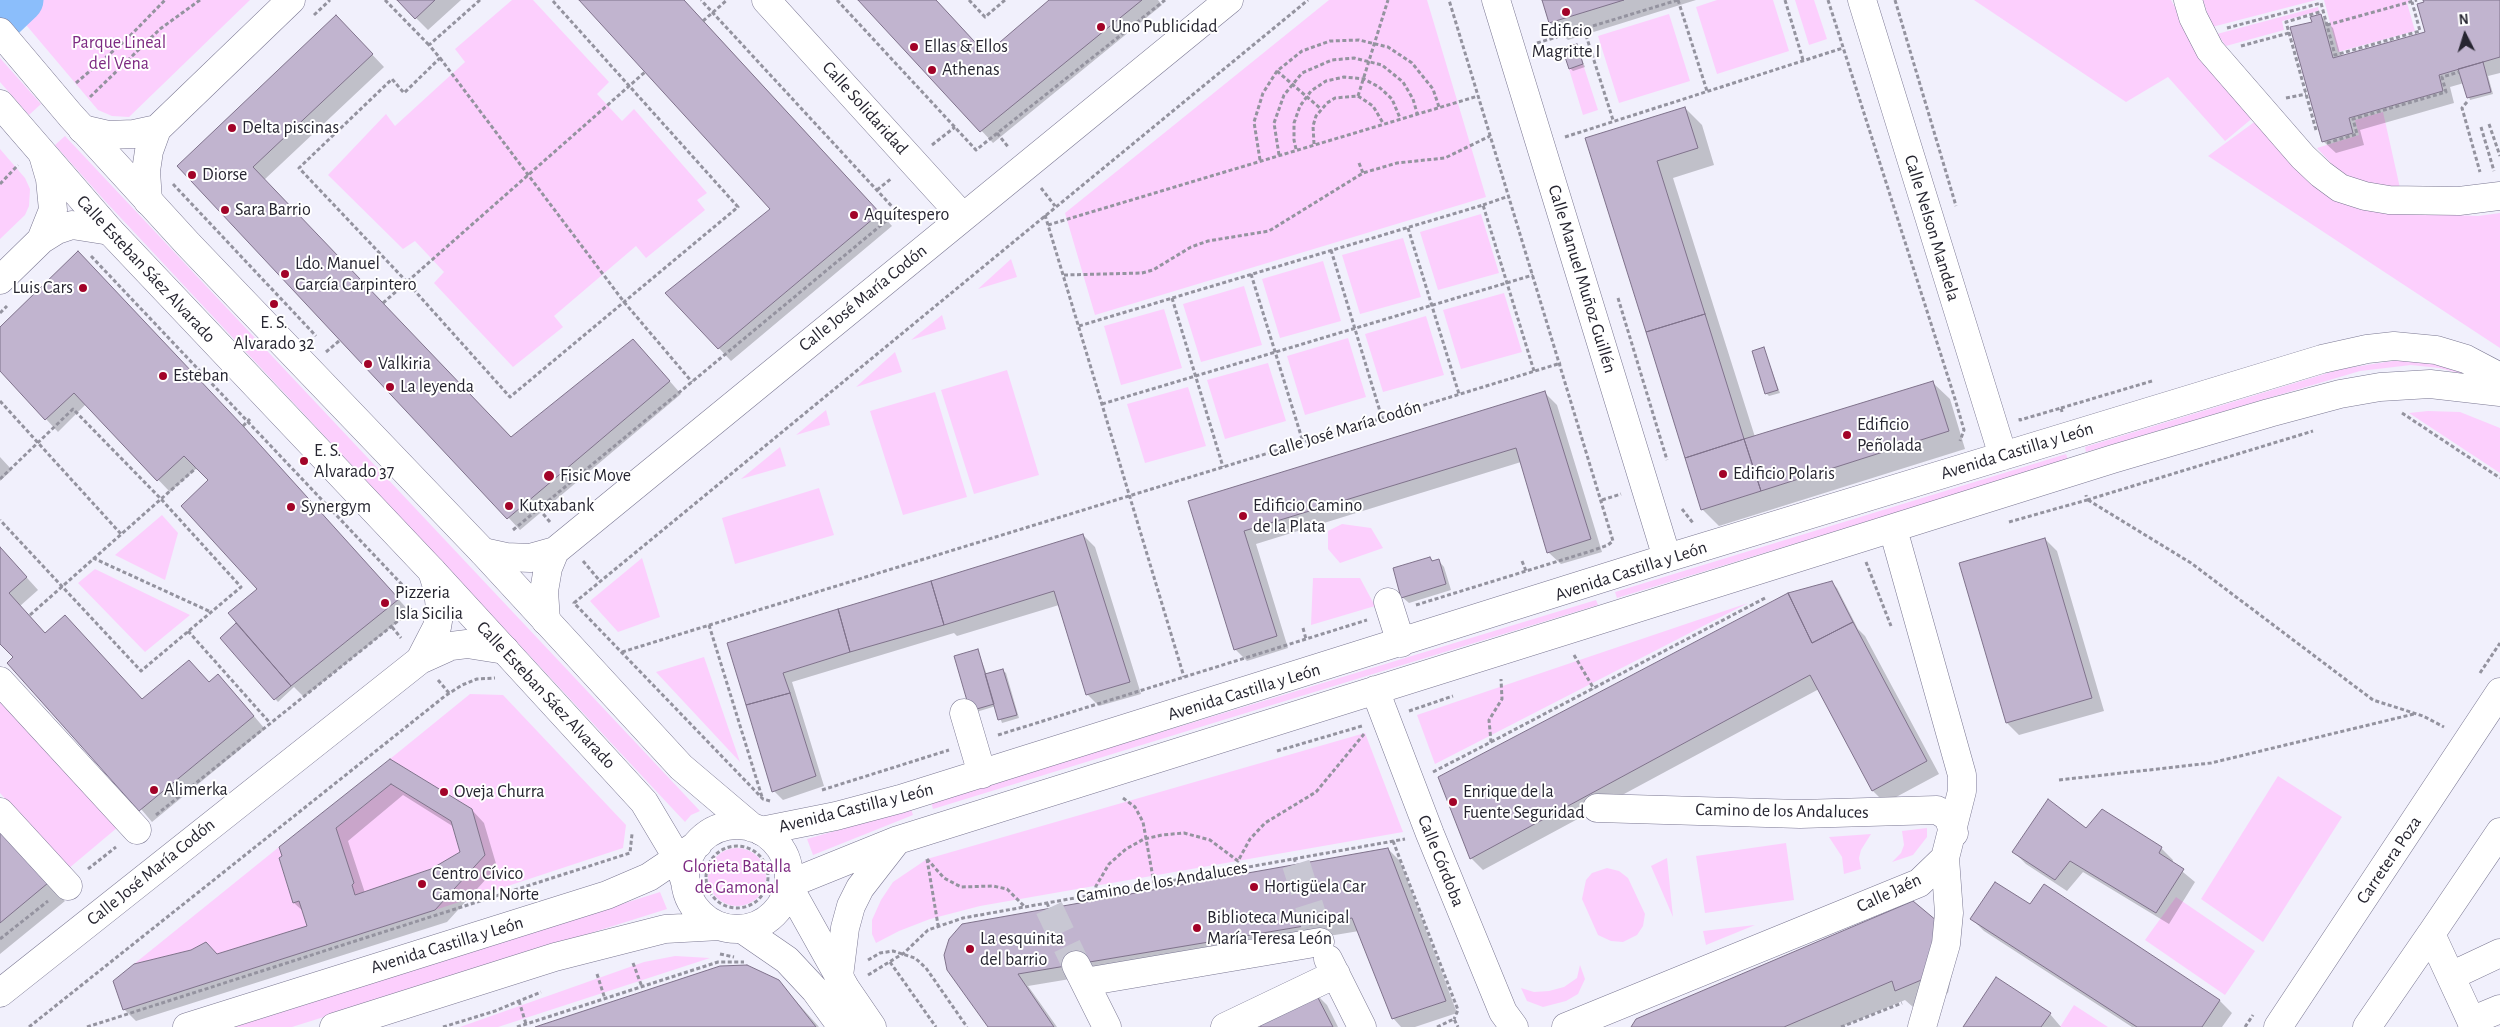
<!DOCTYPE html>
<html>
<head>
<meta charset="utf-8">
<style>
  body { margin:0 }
  #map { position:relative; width:2500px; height:1027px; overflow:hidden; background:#f1f0fc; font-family:"Alegreya Sans",sans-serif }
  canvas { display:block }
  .north { position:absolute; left:2440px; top:10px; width:50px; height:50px; -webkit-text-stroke:4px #fff; paint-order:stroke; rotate:355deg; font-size:14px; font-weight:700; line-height:20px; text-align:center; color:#262530 }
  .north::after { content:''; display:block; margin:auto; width:18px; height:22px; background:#262530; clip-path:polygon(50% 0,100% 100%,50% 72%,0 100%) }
</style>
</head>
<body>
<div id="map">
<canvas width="2500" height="1027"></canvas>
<div class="north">N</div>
</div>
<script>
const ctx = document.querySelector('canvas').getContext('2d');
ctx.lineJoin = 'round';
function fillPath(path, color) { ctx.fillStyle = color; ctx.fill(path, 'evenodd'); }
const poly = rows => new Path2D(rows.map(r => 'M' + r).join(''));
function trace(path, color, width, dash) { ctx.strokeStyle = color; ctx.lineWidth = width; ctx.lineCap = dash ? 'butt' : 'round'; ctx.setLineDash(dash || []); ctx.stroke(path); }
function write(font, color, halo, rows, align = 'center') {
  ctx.font = font + ' "Alegreya Sans",sans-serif'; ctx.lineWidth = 4; ctx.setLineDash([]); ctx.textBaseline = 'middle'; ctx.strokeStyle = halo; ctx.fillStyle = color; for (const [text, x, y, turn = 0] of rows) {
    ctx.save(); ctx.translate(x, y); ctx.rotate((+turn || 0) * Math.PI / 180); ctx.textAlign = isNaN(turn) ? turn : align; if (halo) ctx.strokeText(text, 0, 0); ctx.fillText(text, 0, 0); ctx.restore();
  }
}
const green = poly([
  [5,0,250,0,129,117,112,116,98,110],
  [512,0,533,0,609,82,597,94,622,121,634,109,707,193,697,200,705,210,646,258,636,246,554,316,563,327,513,367,434,283,444,272,415,241,403,249,328,175,386,114,395,126,465,62,455,49],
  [1329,0,1427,0,1486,197,1095,315,1065,213],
  [1717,0,1773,0,1789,51,1717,74,1696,7],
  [1795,0,1814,0,1827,39,1809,45],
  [1974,0,2171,0,2200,51,2255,116,2225,141,2168,77,2126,102],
  [2203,0,2316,0,2212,27],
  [2324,0,2410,0,2407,3,2415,31,2338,52],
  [2318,7,2319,11,2282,21,2284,30,2226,46,2217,34],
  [1669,14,1690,81,1619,103,1598,36],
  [0,58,41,104,29,115,0,82],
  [1583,64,1598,110,1583,115,1569,69],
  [2383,112,2400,188,2364,185,2350,179,2339,172,2317,148,2359,135,2355,120],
  [2257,120,2388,212,2478,216,2500,213,2500,348,2208,156],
  [65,136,700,811,691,815,685,822,105,201,55,145],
  [0,149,25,178,30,189,29,206,25,215,0,239],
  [1481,214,1499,273,1438,290,1420,232],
  [1403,238,1421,297,1360,314,1342,255],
  [1011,259,1017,277,978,289],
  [1323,261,1341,321,1280,338,1262,279],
  [1244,286,1262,345,1201,362,1183,304],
  [1504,293,1522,352,1461,369,1443,310],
  [1164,309,1182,368,1121,385,1104,326],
  [942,315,946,329,911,340],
  [1426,316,1444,375,1383,392,1365,334],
  [1348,338,1366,397,1305,415,1287,356],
  [895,352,902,372,856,387],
  [2399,360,2422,360,2462,368,2467,375,2439,368,2411,365,2360,371,2086,452,2085,447,2341,369],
  [1268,363,1286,421,1225,439,1207,380],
  [1007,370,1039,475,974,494,941,390],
  [1188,387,1206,446,1145,463,1127,404],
  [935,392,967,497,903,515,870,411],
  [826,410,830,425,796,435],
  [2428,411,2460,412,2500,428,2500,473,2409,413],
  [780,447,786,466,741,479],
  [2066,454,2068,460,1617,598,1615,592],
  [819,488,834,535,735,564,722,518],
  [162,515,178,533,165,580,115,555],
  [1342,524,1371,528,1383,548,1340,563,1328,549,1328,531],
  [642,558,660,617,618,632,590,601],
  [95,569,190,615,145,652,78,583],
  [1313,578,1360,578,1375,606,1311,625],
  [1596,600,1598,605,933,809,931,802],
  [1748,603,1435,764,1417,715],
  [704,657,740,762,656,672],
  [470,694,503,695,626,825,623,848,435,910,485,855,472,809,390,759],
  [0,695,118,827,68,869,0,793],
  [1365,733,1403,832,980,906,930,919,899,931,876,943,872,934,872,920,881,900,893,882,927,859],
  [2278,776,2342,817,2263,942,2201,899],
  [391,784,451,821,460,852,431,869,355,895,352,885,354,883,336,828],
  [911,809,913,815,813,855,807,839],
  [1927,828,1927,837,1913,855,1892,862,1901,853,1904,845,1902,831],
  [1871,834,1861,850,1859,858,1861,869,1844,874,1842,857,1829,837],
  [1786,843,1794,900,1705,913,1696,856],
  [279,847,282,856,279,859,293,903,299,901,307,926,217,954,206,942,191,950,134,964],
  '708 877a29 29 0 1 1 58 0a29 29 0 1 1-58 0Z',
  [1667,858,1673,917,1651,866],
  [1607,868,1619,871,1628,878,1645,914,1643,926,1637,935,1623,942,1611,941,1598,935,1582,899,1586,880,1592,873],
  [660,892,667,909,292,1027,234,1027],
  [2176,897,2255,951,2225,995,2145,940],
  [1755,925,1706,945,1703,931],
  [675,956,710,958,498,1027,460,1027,644,962],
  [1580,965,1585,979,1578,994,1566,1001,1543,1007,1527,1001,1521,988,1534,992,1549,991,1564,987,1577,978],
  [2074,1005,2108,1027,2060,1027]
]);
const shadow = poly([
  [398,0,461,0,428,30],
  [581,0,684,0,892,226,731,361,667,293,772,209],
  [860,0,936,0,987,56,1051,0,1158,0,1162,5,993,143],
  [1543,0,1696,0,1568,40,1550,23],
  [2424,0,2500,0,2500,73,2488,76,2493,94,2470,100,2464,83,2450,87,2454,103,2360,130,2364,145,2336,153,2323,141,2313,23,2321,16,2333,28,2341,57,2427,32],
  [348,29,384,67,264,180,512,438,645,353,681,394,520,530,179,166],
  [1576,45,1585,67,1573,71,1570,68],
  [1685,108,1702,125,1714,165,1673,178,1755,437,1932,382,1950,399,1965,449,1719,526,1702,509,1587,139],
  [0,328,255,440,410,612,304,697,294,687,278,702,221,638,247,633,259,589,210,480,197,468,170,492,86,404,58,432,0,369],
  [1764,349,1780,393,1769,396,1766,393],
  [1545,393,1557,405,1602,552,1561,564,1548,552,1521,462,1256,544,1288,648,1247,661,1235,649,1189,502],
  [0,457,12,470,0,481],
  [1083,535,1095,547,1141,694,1099,706,1087,694,1059,605,957,636,954,633,792,682,824,786,783,800,774,791,728,644],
  [2045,539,2057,551,2104,711,2019,735,2007,723],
  [0,548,38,590,20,606,46,634,143,700,210,683,230,688,265,729,152,822,0,642],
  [1430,558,1434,562,1438,560,1444,567,1451,590,1409,603,1402,597],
  [1831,582,1837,588,1858,629,1865,636,1939,774,1885,803,1873,791,1819,689,1483,870,1471,858],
  [978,651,987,675,1003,671,1006,673,1019,718,1002,723,996,706,973,713],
  [390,761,472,810,484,823,497,867,447,922,136,1021,124,1009,218,955,308,927,304,912,294,903,281,859],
  [403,795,454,827,462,852,432,870,365,893,348,841],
  [2087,830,2161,848,2173,860,2172,863,2195,882,2169,924,2083,872,2067,891,2026,864,2014,852],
  [0,831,65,901,0,954],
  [1388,849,1400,861,1457,1013,1415,1027,1401,1027,1393,1018,1359,931,1028,986,1057,1027,989,1027,945,955],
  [2045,885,2220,1001,2232,1013,2222,1027,2132,1027,1984,931,1972,919,2030,906],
  [1957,949,1948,993,1913,1007,1905,1000,1841,1027,1633,1027],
  [778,981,819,1027,539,1027],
  [1315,993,1327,1005,1338,1027,1245,1027],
  [2050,1014,2061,1027,1964,1027]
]);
const river = poly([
  [0,20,21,0]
]);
const building = poly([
  [397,0,435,0,415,19,397,0],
  [579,0,684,0,880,213,718,349,665,293,770,209,579,0],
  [858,0,936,0,986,54,1049,0,1142,0,980,132,858,0],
  [1542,0,1624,0,1549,23,1542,0],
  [2423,0,2500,0,2500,57,2439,75,2443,91,2349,118,2353,133,2322,142,2290,27,2312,22,2310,17,2321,14,2333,58,2425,32,2417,4,2424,2,2423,0],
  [336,15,373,54,253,167,511,437,633,339,670,381,507,519,177,166,336,15],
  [1577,44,1583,64,1569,69,1562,48,1577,44],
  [2483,62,2491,92,2467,98,2458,69,2483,62],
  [1685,107,1698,148,1657,161,1705,314,1646,332,1585,138,1685,107],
  [78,251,243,426,399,599,291,686,228,613,257,589,181,506,208,480,184,456,157,481,74,393,45,420,0,371,0,327,78,251],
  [1705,314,1744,439,1685,458,1646,332,1705,314],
  [1764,347,1778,390,1765,394,1752,351,1764,347],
  [1933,381,1949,431,1761,491,1744,439,1933,381],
  [1545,391,1591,539,1547,553,1516,448,1244,531,1277,636,1234,650,1188,501,1545,391],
  [1744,439,1761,491,1701,510,1685,458,1744,439],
  [1083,534,1130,682,1086,695,1054,591,944,625,931,581,1083,534],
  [2045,538,2092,698,2006,723,1959,563,2045,538],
  [0,547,27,577,9,593,45,633,65,615,142,699,189,660,209,682,218,674,254,716,139,811,7,663,13,657,0,644,0,547],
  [1430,557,1432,561,1439,559,1446,584,1401,598,1393,568,1430,557],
  [931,581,944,625,850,652,838,609,931,581],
  [1832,581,1853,622,1812,643,1788,593,1832,581],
  [1788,593,1812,643,1853,622,1927,761,1872,791,1810,675,1470,859,1438,777,1788,593],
  [838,609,850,652,783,673,790,693,746,705,727,643,838,609],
  [236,623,291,686,274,700,220,638,236,623],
  [978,649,994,704,970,711,954,656,978,649],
  [1003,669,1017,715,998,720,985,674,1003,669],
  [790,693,816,776,772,792,746,705,790,693],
  [390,759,472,809,485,855,435,910,123,1010,113,981,134,964,191,950,206,942,217,954,307,926,299,901,293,903,279,858,282,856,279,847,390,759],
  [391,784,451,821,460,852,431,869,355,895,352,885,354,883,336,828,391,784],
  [2048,799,2086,828,2102,809,2162,847,2159,853,2184,869,2156,913,2070,861,2055,880,2012,852,2048,799],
  [0,831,48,883,0,923,0,831],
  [1388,848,1446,1001,1392,1019,1352,918,1018,974,1054,1027,988,1027,947,970,944,955,949,939,962,924,1388,848],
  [1995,882,2030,904,2044,884,2220,1000,2202,1027,2137,1027,1970,919,1995,882],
  [1913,901,1937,921,1931,976,1895,991,1892,981,1784,1027,1631,1027,1636,1019,1913,901],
  [747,965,779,980,816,1027,535,1027,720,966,747,965],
  [1996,977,2051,1013,2041,1027,1963,1027,1996,977],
  [1315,992,1333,1027,1261,1027,1257,1020,1315,992]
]);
const minorTunnel = poly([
  [1296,864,1315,924],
  [1049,908,1076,965]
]);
const path = poly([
  [385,0,429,45],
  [480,0,429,45,440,58,404,93,392,79,299,168,406,281,510,397,738,207,552,0],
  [837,0,976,150,1165,0],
  [969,0,985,17,1005,0],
  [1678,0,1707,91],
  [1785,0,1803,60],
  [1828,0,1955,399,1964,430,1960,441],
  [1895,0,1956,206],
  [314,15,330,0],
  [703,21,727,0],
  [2327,25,2417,0],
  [2227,28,2321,3,2335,55,2420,31,2412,2],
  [1584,29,1613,120],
  [1537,43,1678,0],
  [2241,46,2289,33],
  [440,58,624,302,692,382],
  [1277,71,1321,109],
  [76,83,127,39,165,0],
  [1358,96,1388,0],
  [90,97,160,29,200,0],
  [2286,98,2306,94],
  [2467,102,2462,108,2480,172],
  [2489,124,2500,156],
  [2481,127,2494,171],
  [2316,130,2286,22,2323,11],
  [997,133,1009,148],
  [1565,137,1843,48],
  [2327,143,2357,134,2353,119,2446,92,2442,77,2459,72],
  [1314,144,1313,126,1316,116,1327,103,1335,98,1358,96,1373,106,1383,123],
  [932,145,955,127],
  [1296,149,1294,140,1294,123,1300,106,1311,91,1326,81,1344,77,1364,79,1379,87,1392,99,1400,118],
  [1279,155,1274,123,1284,95,1302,73,1332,60,1354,58,1382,65,1403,82,1413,99,1417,113],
  [1260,160,1254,122,1263,93,1277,71,1302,51,1330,41,1359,40,1388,47,1412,63,1433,89,1439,107],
  [1359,163,1363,173],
  [0,184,18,165],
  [173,184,316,336],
  [1041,188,1055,206],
  [877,190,892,178],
  [1483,205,1509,196],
  [1045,215,1184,677],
  [1048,225,1478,96],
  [1408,228,1459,394],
  [1331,250,1382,418],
  [91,256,410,593],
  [1251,274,1303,442],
  [1064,275,1142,273,1153,270,1191,247,1208,241,1269,231,1363,173,1397,163,1445,158,1490,136],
  [1172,298,1223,467],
  [1618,298,1667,460],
  [383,303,645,72],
  [0,313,7,306],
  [1079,326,1483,205,1534,371],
  [326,352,339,341],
  [0,401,121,534],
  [1102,404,1533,275],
  [2061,408,2152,381],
  [2402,413,2500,478],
  [2020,418,2020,420,2061,408,2062,412],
  [243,426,250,419],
  [0,479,73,409,161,499,241,587,141,671,0,520],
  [1602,500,1621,494],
  [2087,500,2313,431],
  [2088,500,2191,563,2373,700,2423,716,2444,727],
  [539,509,550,522],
  [1682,509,1693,523],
  [2009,522,2087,500,2086,495],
  [513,530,897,212,701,0],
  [93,558,211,612],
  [583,561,600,581],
  [1522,561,1526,571],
  [1866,562,1891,626],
  [1416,605,1591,551,1608,545,1613,541,1449,0],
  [30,615,196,468],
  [709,625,762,797],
  [392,627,401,638],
  [1303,628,1306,639],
  [188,631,270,723],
  [622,652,1561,363],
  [1574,655,1594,689],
  [2480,673,2500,643],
  [438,680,449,693],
  [1409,711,1453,696],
  [998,735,1367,620],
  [1491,742,1767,597],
  [1277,751,1362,726],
  [1433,772,1491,742,1489,720,1502,699,1501,679],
  [2059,780,2211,763,2414,714],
  [822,790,949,750],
  [1123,798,1135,807,1143,822,1154,883],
  [770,801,763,799,574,603,1308,0],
  [156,815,413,609],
  [1393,841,1458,1010,1454,1019],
  '706 877a31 31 0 1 1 62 0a31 31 0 1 1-62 0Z',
  [1294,858,1296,864],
  [927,859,944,878,961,887,993,886,1007,889,1024,906],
  [927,859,938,925],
  [88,869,116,847],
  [1095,894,1096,886,1109,864,1126,849,1144,839,1162,835,1184,833,1210,840,1238,861,1250,839,1265,823,1316,792,1364,734],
  [1047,903,1049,908],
  [0,939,48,901],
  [720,954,734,957],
  [868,960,880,953,893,951,915,958,926,968,967,1027],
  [890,962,936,1027],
  [633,963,642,987],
  [597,974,605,999],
  [868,975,904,953,928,930,963,918,1405,839],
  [519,1001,526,1024],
  [29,1027,445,696,462,685,477,679,495,678],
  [87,1027,630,853,632,834],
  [443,1027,495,1011,541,992],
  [517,1027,718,962,744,962],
  [1437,1027,1454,1019,1458,1027],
  [1841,1027,1902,1003],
  [2245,1027,2253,1015]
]);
const minor = poly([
  [766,0,963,217],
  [1496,0,1667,558],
  [1862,0,2003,456],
  [2188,0,2193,17,2210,50,2303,157,2321,174,2340,188,2365,196,2389,200,2459,201,2500,196],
  [82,129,108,135,134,134,157,129,291,0],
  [148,201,146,171,149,151,157,129],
  [41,240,53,210,50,179,43,155],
  [0,280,41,240,57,230,72,225,110,231],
  [483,552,506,557,530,558,555,551,1229,0],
  [1388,602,1401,643],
  [546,621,544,591,548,568,555,551],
  [420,660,437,627,440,609,438,590,432,571],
  [0,681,137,830],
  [1375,690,1430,834,1503,1012,1514,1027],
  [964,713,982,774],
  [1597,808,1800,814,1937,810,1948,817,1954,833],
  [0,812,68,886],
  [761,831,836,816,900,799,1667,558,2322,359,2367,349,2394,346,2436,350,2466,359,2500,377],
  [789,884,898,840,2113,459,2269,413,2340,394,2380,387,2430,384,2500,392],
  [2431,934,2500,832],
  [1328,959,1362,1027],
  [1076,965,1107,1027],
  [839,976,845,928,851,906,860,888,895,843],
  [2451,976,2500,953],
  [1085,982,1320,942],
  [0,993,420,660,451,646,467,644,505,650],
  [2471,1021,2500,1009],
  [1225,1027,1336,974],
  [1566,1027,1919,883,1945,858,1962,791,1962,775,1893,529],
  [1922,1027,1946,944,1949,913,1945,858],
  [2278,1027,2500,692],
  [2367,1027,2431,934,2474,1027]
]);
const major = poly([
  [0,32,71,116,188,244,483,552,681,767,753,828],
  [0,104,110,231,432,571,644,802,678,859,685,882],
  '685 877a52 52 0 1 1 104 0a52 52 0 1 1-104 0Z',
  [789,887,846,989,872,1027],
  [742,929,787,960,815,990,842,1027],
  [187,1027,607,895,649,877,698,844],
  [334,1027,555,957,665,929,720,926]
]);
const markers = [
  [1566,12,5,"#a20328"],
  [1101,27,5,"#a20328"],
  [914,47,5,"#a20328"],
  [932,70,5,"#a20328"],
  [232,128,5,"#a20328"],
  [192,175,5,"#a20328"],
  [225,210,5,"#a20328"],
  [854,215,5,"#a20328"],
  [285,274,5,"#a20328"],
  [83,288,5,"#a20328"],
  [274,304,5,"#a20328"],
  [368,364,5,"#a20328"],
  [163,376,5,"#a20328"],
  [390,387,5,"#a20328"],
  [1847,435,5,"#a20328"],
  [304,461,5,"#a20328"],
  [1723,474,5,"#a20328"],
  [549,476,6,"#a20328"],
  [509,506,5,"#a20328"],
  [291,507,5,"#a20328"],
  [1243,516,5,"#a20328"],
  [385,603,5,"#a20328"],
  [154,790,5,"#a20328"],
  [444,792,5,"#a20328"],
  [1453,802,5,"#a20328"],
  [422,884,5,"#a20328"],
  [1254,887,5,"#a20328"],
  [1197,928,5,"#a20328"],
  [970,949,5,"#a20328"]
];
const poiNames = [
  ["Uno Publicidad",1111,27],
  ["Edificio",1566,31,"center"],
  ["Magritte I",1566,52,"center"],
  ["Ellas & Ellos",924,47],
  ["Athenas",942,70],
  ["Delta piscinas",242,128],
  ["Diorse",202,175],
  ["Sara Barrio",235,210],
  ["Aquítespero",864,215],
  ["Ldo. Manuel",295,264],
  ["García Carpintero",295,285],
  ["Luis Cars",73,288,"right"],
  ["E. S.",274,323,"center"],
  ["Alvarado 32",274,344,"center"],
  ["Valkiria",378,364],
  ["Esteban",173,376],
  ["La leyenda",400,387],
  ["Edificio",1857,425],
  ["Peñolada",1857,446],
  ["E. S.",314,451],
  ["Alvarado 37",314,472],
  ["Edificio Polaris",1733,474],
  ["Fisic Move",560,476],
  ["Kutxabank",519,506],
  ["Edificio Camino",1253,506],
  ["de la Plata",1253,527],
  ["Synergym",301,507],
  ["Pizzeria",395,593],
  ["Isla Sicilia",395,614],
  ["Alimerka",164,790],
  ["Oveja Churra",454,792],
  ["Enrique de la",1463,792],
  ["Fuente Seguridad",1463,813],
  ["Centro Cívico",432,874],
  ["Gamonal Norte",432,895],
  ["Hortigüela Car",1264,887],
  ["Biblioteca Municipal",1207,918],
  ["María Teresa León",1207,939],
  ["La esquinita",980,939],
  ["del barrio",980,960]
];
const parkNames = [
  ["Parque Lineal",119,43],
  ["del Vena",119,64],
  ["Glorieta Batalla",737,867],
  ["de Gamonal",737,888]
];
const streetNames = [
  ["Calle Solidaridad",865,108,48],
  ["Calle Nelson Mandela",1932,228,73],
  ["Calle Esteban Sáez Alvarado",146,269,47],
  ["Calle Manuel Muñoz Guillén",1582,279,73],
  ["Calle José María Codón",863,298,-39],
  ["Calle José María Codón",1345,429,-17],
  ["Avenida Castilla y León",2017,451,-17],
  ["Avenida Castilla y León",1631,571,-18],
  ["Avenida Castilla y León",1244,692,-17],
  ["Calle Esteban Sáez Alvarado",546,695,47],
  ["Avenida Castilla y León",856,808,-14],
  ["Camino de los Andaluces",1782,811,1],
  ["Carretera Poza",2389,860,-56],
  ["Calle Córdoba",1441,861,68],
  ["Calle José María Codón",151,872,-39],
  ["Camino de los Andaluces",1162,882,-10],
  ["Calle Jaén",1889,893,-25],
  ["Avenida Castilla y León",447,945,-17]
];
fillPath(green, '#fccffd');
fillPath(shadow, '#0003');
trace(river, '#8bbefb', 45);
fillPath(building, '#c1b4cf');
trace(building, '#7f728b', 1);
trace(minorTunnel, '#c8c7d3', 28, [28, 14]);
trace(minor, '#7a7792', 29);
trace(major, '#7a7792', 29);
trace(path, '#94939f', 3, [4, 2.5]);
trace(minor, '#fff', 28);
trace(major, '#fff', 28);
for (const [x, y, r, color] of markers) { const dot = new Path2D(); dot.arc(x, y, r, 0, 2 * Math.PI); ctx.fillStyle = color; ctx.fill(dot); trace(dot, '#fff', 2); }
write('18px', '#262530', '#fff', poiNames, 'left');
write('18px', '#7d2a82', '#fff', parkNames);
write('18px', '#262530', '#fff', streetNames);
</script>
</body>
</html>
